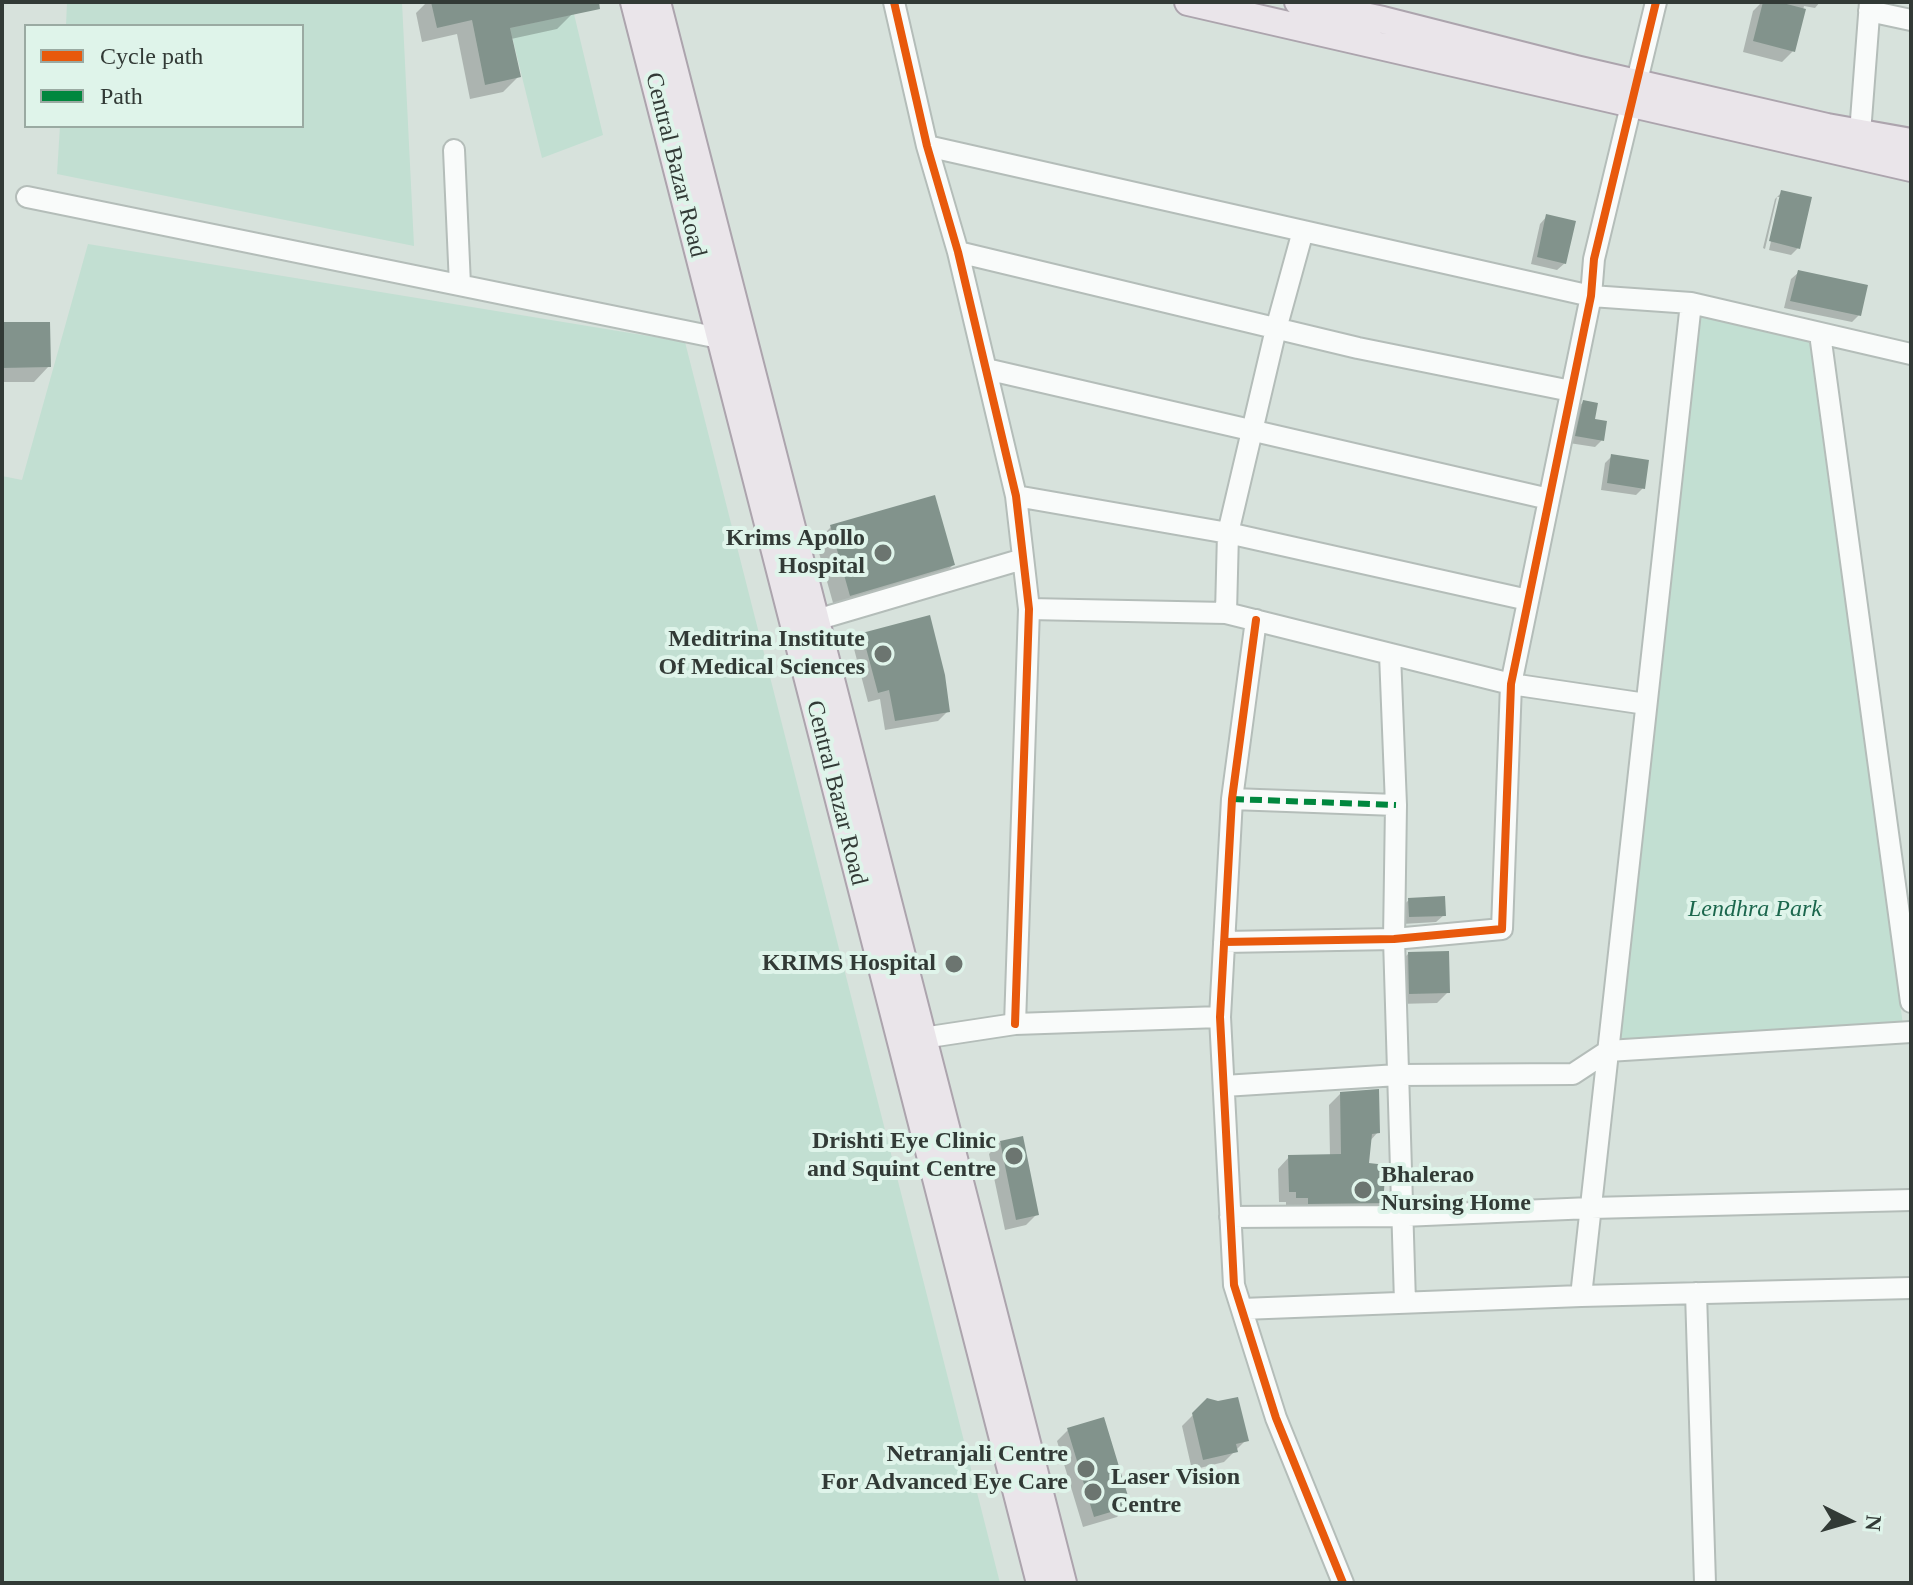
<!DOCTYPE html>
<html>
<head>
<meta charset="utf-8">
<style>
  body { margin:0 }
  #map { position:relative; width:1913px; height:1585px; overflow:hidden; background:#d7e2dc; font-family:Georgia,serif }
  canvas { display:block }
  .frame { position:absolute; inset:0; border:4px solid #323a36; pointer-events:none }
  .legend { position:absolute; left:24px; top:24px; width:280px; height:104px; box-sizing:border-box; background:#dff4ea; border:2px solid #9aaaa2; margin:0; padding:10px 14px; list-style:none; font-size:24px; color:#323a36 }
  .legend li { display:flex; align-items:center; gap:16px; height:40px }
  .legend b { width:40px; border:2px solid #9aaaa2 }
  .north { position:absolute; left:1809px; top:1481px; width:80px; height:80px; -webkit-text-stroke:6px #dff4ea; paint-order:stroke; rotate:95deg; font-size:22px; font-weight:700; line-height:32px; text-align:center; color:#323a36 }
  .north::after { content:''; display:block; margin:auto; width:28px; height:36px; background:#323a36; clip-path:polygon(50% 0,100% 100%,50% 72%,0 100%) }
</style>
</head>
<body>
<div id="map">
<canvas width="1913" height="1585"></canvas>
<div class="frame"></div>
<ul class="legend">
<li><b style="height:10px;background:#e8590c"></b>Cycle path</li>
<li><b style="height:10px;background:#00873e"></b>Path</li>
</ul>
<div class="north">N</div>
</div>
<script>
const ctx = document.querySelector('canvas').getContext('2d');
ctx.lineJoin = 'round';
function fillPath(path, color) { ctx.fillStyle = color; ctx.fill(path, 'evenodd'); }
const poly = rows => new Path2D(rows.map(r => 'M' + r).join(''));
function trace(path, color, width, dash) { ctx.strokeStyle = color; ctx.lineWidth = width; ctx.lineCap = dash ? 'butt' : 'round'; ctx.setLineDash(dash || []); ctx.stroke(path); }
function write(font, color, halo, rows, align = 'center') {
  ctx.font = font + ' Georgia,serif'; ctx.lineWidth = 8; ctx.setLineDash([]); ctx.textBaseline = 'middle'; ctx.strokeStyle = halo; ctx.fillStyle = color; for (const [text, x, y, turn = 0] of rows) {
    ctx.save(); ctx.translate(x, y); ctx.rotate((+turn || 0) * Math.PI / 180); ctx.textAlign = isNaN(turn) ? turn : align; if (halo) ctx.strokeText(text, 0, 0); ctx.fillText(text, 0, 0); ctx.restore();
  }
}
const green = poly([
  [67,2,402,2,414,246,57,174,60,126,302,126,302,26,66,26],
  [574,14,603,135,542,158,510,28],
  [88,244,685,342,1000,1583,2,1583,2,476,22,480],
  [1691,303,1808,331,1904,1032,1608,1051]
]);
const shadow = poly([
  [427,2,570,2,572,14,557,29,511,39,518,77,503,92,470,99,457,34,422,42,416,13],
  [1762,2,1784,5,1784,2,1820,2,1815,8,1804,6,1793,51,1782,62,1743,52,1753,11],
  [1782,192,1798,248,1791,255,1769,250,1781,197,1777,197,1765,249,1763,248,1775,199],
  [1547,216,1565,263,1557,270,1531,264,1540,224],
  [1799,272,1859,315,1852,322,1784,308,1791,279],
  [2,325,49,366,34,382,2,382],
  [1583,402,1602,440,1595,447,1569,443,1576,410],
  [1612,456,1643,488,1636,495,1601,490,1605,463],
  [831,527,953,565,938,580,835,610,816,542],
  [863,634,948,711,938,721,885,730,880,699,868,702,853,645],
  [1409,900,1444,915,1436,922,1402,924,1401,907],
  [1408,954,1448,992,1437,1003,1398,1004,1397,965],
  [1340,1094,1378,1132,1369,1142,1366,1165,1381,1202,1370,1214,1286,1209,1286,1202,1279,1202,1278,1169,1289,1157,1330,1156,1329,1105],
  [1000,1142,1037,1214,1026,1225,1005,1230,989,1154],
  [1208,1400,1246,1440,1224,1462,1192,1470,1182,1426],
  [1068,1430,1128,1505,1117,1517,1083,1527,1057,1441]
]);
const building = poly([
  [431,2,599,2,600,9,510,28,521,77,485,85,472,20,437,28],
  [1763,2,1779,2,1806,9,1795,52,1753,41],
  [1781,190,1812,197,1800,249,1769,241],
  [1546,214,1576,221,1566,264,1537,257],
  [1798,270,1868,285,1861,316,1790,301],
  [2,322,50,322,51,367,2,368],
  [1583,400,1598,403,1595,419,1607,421,1604,441,1575,436],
  [1611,454,1649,460,1645,489,1607,483],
  [935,495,955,565,850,596,830,525],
  [930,615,945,675,950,712,895,721,889,690,878,693,862,633],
  [1445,896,1446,916,1409,917,1408,898],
  [1449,951,1450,993,1409,994,1408,952],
  [1379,1089,1380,1133,1372,1134,1369,1163,1386,1165,1383,1203,1308,1204,1308,1198,1296,1198,1296,1192,1289,1192,1288,1155,1341,1154,1340,1092],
  [1023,1136,1039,1215,1016,1220,1000,1141],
  [1238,1397,1249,1441,1236,1444,1238,1452,1203,1460,1192,1413,1207,1398,1218,1401],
  [1104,1417,1131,1506,1094,1517,1067,1428]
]);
const minor = poly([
  [894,2,927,146,958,252,1016,496,1029,609,1015,1024],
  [1869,11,1911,20],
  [1860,133,1870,2],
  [927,146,1591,296,1691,303,1911,354],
  [454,150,460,285],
  [27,197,719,338],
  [958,252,1358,348,1571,391],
  [1820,334,1911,1002],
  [986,369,1549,499],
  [1016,496,1228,533,1528,600],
  [1029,609,1226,613,1511,684,1646,704],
  [1226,613,1228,533,1276,329,1303,231],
  [816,620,1023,559],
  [1256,620,1232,799,1220,1017,1234,1285,1276,1418,1343,1583],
  [1390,654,1396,805,1394,939,1405,1302],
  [1232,799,1396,805],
  [1224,942,1394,939,1502,929,1511,684,1591,296,1594,259,1656,2],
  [923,1038,1015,1024,1220,1017],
  [1224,1086,1398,1075,1573,1074,1608,1051,1911,1032],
  [1230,1217,1402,1216,1591,1208,1911,1200],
  [1696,1293,1705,1583],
  [1581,1296,1691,303],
  [1242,1309,1581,1296,1911,1288]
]);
const major = poly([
  [634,2,1040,1583],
  [657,2,1063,1583],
  [1188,2,1911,168],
  [1298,2,1383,20,1576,69,1827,127,1911,142]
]);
const quiet = poly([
  [1232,799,1396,805]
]);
const cycleway = poly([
  [894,2,927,146,958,252,1016,496,1029,609,1015,1024],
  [1256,620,1232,799,1220,1017,1234,1285,1276,1418,1343,1583],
  [1224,942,1394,939,1502,929,1511,684,1591,296,1594,259,1656,2]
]);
const markers = [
  [883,553,10,"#6c7570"],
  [883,654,10,"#6c7570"],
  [954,964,10,"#6c7570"],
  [1014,1156,10,"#6c7570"],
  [1363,1190,10,"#6c7570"],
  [1086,1469,10,"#6c7570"],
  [1093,1492,10,"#6c7570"]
];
const streetNames = [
  ["Central Bazar Road",675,165,76],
  ["Central Bazar Road",836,793,76]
];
const poiNames = [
  ["Krims Apollo",865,539],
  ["Hospital",865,567],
  ["Meditrina Institute",865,640],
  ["Of Medical Sciences",865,668],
  ["KRIMS Hospital",936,964],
  ["Drishti Eye Clinic",996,1142],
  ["and Squint Centre",996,1170],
  ["Bhalerao",1381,1176,"left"],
  ["Nursing Home",1381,1204,"left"],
  ["Netranjali Centre",1068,1455],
  ["For Advanced Eye Care",1068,1483],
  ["Laser Vision",1111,1478,"left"],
  ["Centre",1111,1506,"left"]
];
const parkNames = [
  ["Lendhra Park",1755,910]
];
fillPath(green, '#c2dfd2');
fillPath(shadow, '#0003');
fillPath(building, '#82938c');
trace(minor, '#b4bdb9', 24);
trace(major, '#aca4ad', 30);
trace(minor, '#f9fbfa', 20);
trace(major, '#eae5ea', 26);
trace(quiet, '#00873e', 6, [12, 6]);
trace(cycleway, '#e8590c', 8);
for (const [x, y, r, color] of markers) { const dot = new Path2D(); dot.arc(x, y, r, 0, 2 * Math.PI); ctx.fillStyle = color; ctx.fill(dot); trace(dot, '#dff4ea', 3); }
write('24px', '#323a36', '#dff4ea', streetNames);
write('bold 24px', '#323a36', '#dff4ea', poiNames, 'right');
write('italic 24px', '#1b674d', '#dff4ea', parkNames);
</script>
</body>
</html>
